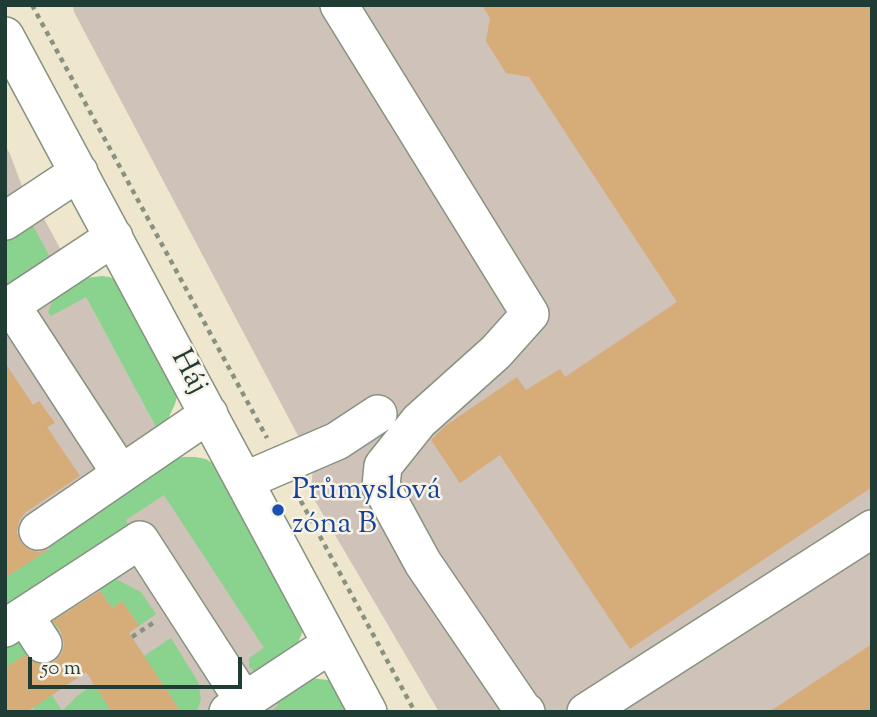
<!DOCTYPE html>
<html>
<head>
<meta charset="utf-8">
<style>
  body { margin:0 }
  #map { position:relative; width:877px; height:717px; overflow:hidden; background:#efe7cd; font-family:"Sorts Mill Goudy",serif }
  canvas { display:block }
  .frame { position:absolute; inset:0; border:7px solid #1f3d34; pointer-events:none }
  .scale { position:absolute; left:28px; top:657px; width:214px; height:32px; box-sizing:border-box; border:4px solid #1f3d34; border-top:0; padding-left:9px; font-size:21px; line-height:24px; white-space:nowrap; color:#1f3d34; -webkit-text-stroke:5px #f7f3e8; paint-order:stroke }
</style>
</head>
<body>
<div id="map">
<canvas width="877" height="717"></canvas>
<div class="frame"></div>
<div class="scale">50 m</div>
</div>
<script>
const ctx = document.querySelector('canvas').getContext('2d');
ctx.lineJoin = 'round';
function fillPath(path, color) { ctx.fillStyle = color; ctx.fill(path, 'evenodd'); }
const poly = rows => new Path2D(rows.map(r => 'M' + r).join(''));
function trace(path, color, width, dash) { ctx.strokeStyle = color; ctx.lineWidth = width; ctx.lineCap = dash ? 'butt' : 'round'; ctx.setLineDash(dash || []); ctx.stroke(path); }
function write(font, color, halo, rows, align = 'center') {
  ctx.font = font + ' "Sorts Mill Goudy",serif'; ctx.lineWidth = 5; ctx.setLineDash([]); ctx.textBaseline = 'middle'; ctx.strokeStyle = halo; ctx.fillStyle = color; for (const [text, x, y, turn = 0] of rows) {
    ctx.save(); ctx.translate(x, y); ctx.rotate((+turn || 0) * Math.PI / 180); ctx.textAlign = isNaN(turn) ? turn : align; if (halo) ctx.strokeText(text, 0, 0); ctx.fillText(text, 0, 0); ctx.restore();
  }
}
const industrial = poly([
  [73,5,872,5,872,712,439,712,311,494,313,464,74,12],
  [5,145,10,154,23,189,5,202],
  [42,215,182,475,310,712,5,712,5,239]
]);
const green = poly([
  [31,222,51,259,5,289,5,240],
  [102,276,110,277,117,281,178,393,175,404,168,419,157,429,86,297,51,316,48,312,52,302,61,293,85,278],
  [182,457,195,457,206,459,225,472,303,631,297,645,260,671,254,671,249,667,249,658,264,648,164,495,126,520,129,527,5,622,5,578,50,549,47,545,174,460],
  [114,578,141,592,156,614,139,626,122,601,112,608,97,586],
  [50,617,60,632,7,667,5,664,5,646],
  [171,638,198,682,201,699,197,712,181,712,144,656],
  [310,678,328,680,335,683,355,712,270,712,278,706,276,701],
  [94,684,112,712,36,712,33,707,52,695,62,711,77,696]
]);
const building = poly([
  [482,5,872,5,872,487,630,649,500,455,460,483,431,440,445,426,517,377,526,390,560,369,565,377,677,302,529,77,506,73,486,41,490,18],
  [5,363,33,405,39,401,55,423,47,427,80,476,26,512,19,521,17,533,21,543,30,550,39,552,50,549,5,578],
  [100,591,112,608,122,601,139,626,129,633,181,712,112,712,86,672,27,712,5,712,5,668,25,655,33,662,43,665,55,661,62,653,64,644,61,632,53,621],
  [872,644,872,712,769,712]
]);
const path = poly([
  [32,5,267,438],
  [296,492,415,712],
  [132,637,156,621]
]);
const minor = poly([
  [339,5,530,314,496,352,419,421,383,466,381,486,423,563,523,710,526,712],
  [5,36,368,712],
  [5,221,79,172],
  [11,305,121,474,38,531],
  [5,309,114,237],
  [121,474,209,414],
  [244,481,337,441,378,414],
  [25,616,43,644],
  [5,628,140,540,244,701],
  [228,712,331,644],
  [586,712,872,529]
]);
const markers = [
  [278,510,7,"#1a4fb4"]
];
const streetNames = [
  ["Háj",187,373,62]
];
const transitNames = [
  ["Průmyslová",292,493],
  ["zóna B",292,527]
];
fillPath(industrial, '#cec2b9');
fillPath(green, '#89d38f');
fillPath(building, '#d6ac79');
trace(minor, '#879280', 40);
trace(path, '#879280', 4.5, [5, 5]);
trace(minor, '#fff', 37);
for (const [x, y, r, color] of markers) { const dot = new Path2D(); dot.arc(x, y, r, 0, 2 * Math.PI); ctx.fillStyle = color; ctx.fill(dot); trace(dot, '#f7f3e8', 2.5); }
write('30px', '#1f3d34', '#f7f3e8', streetNames);
write('30px', '#164399', '#f7f3e8', transitNames, 'left');
</script>
</body>
</html>
